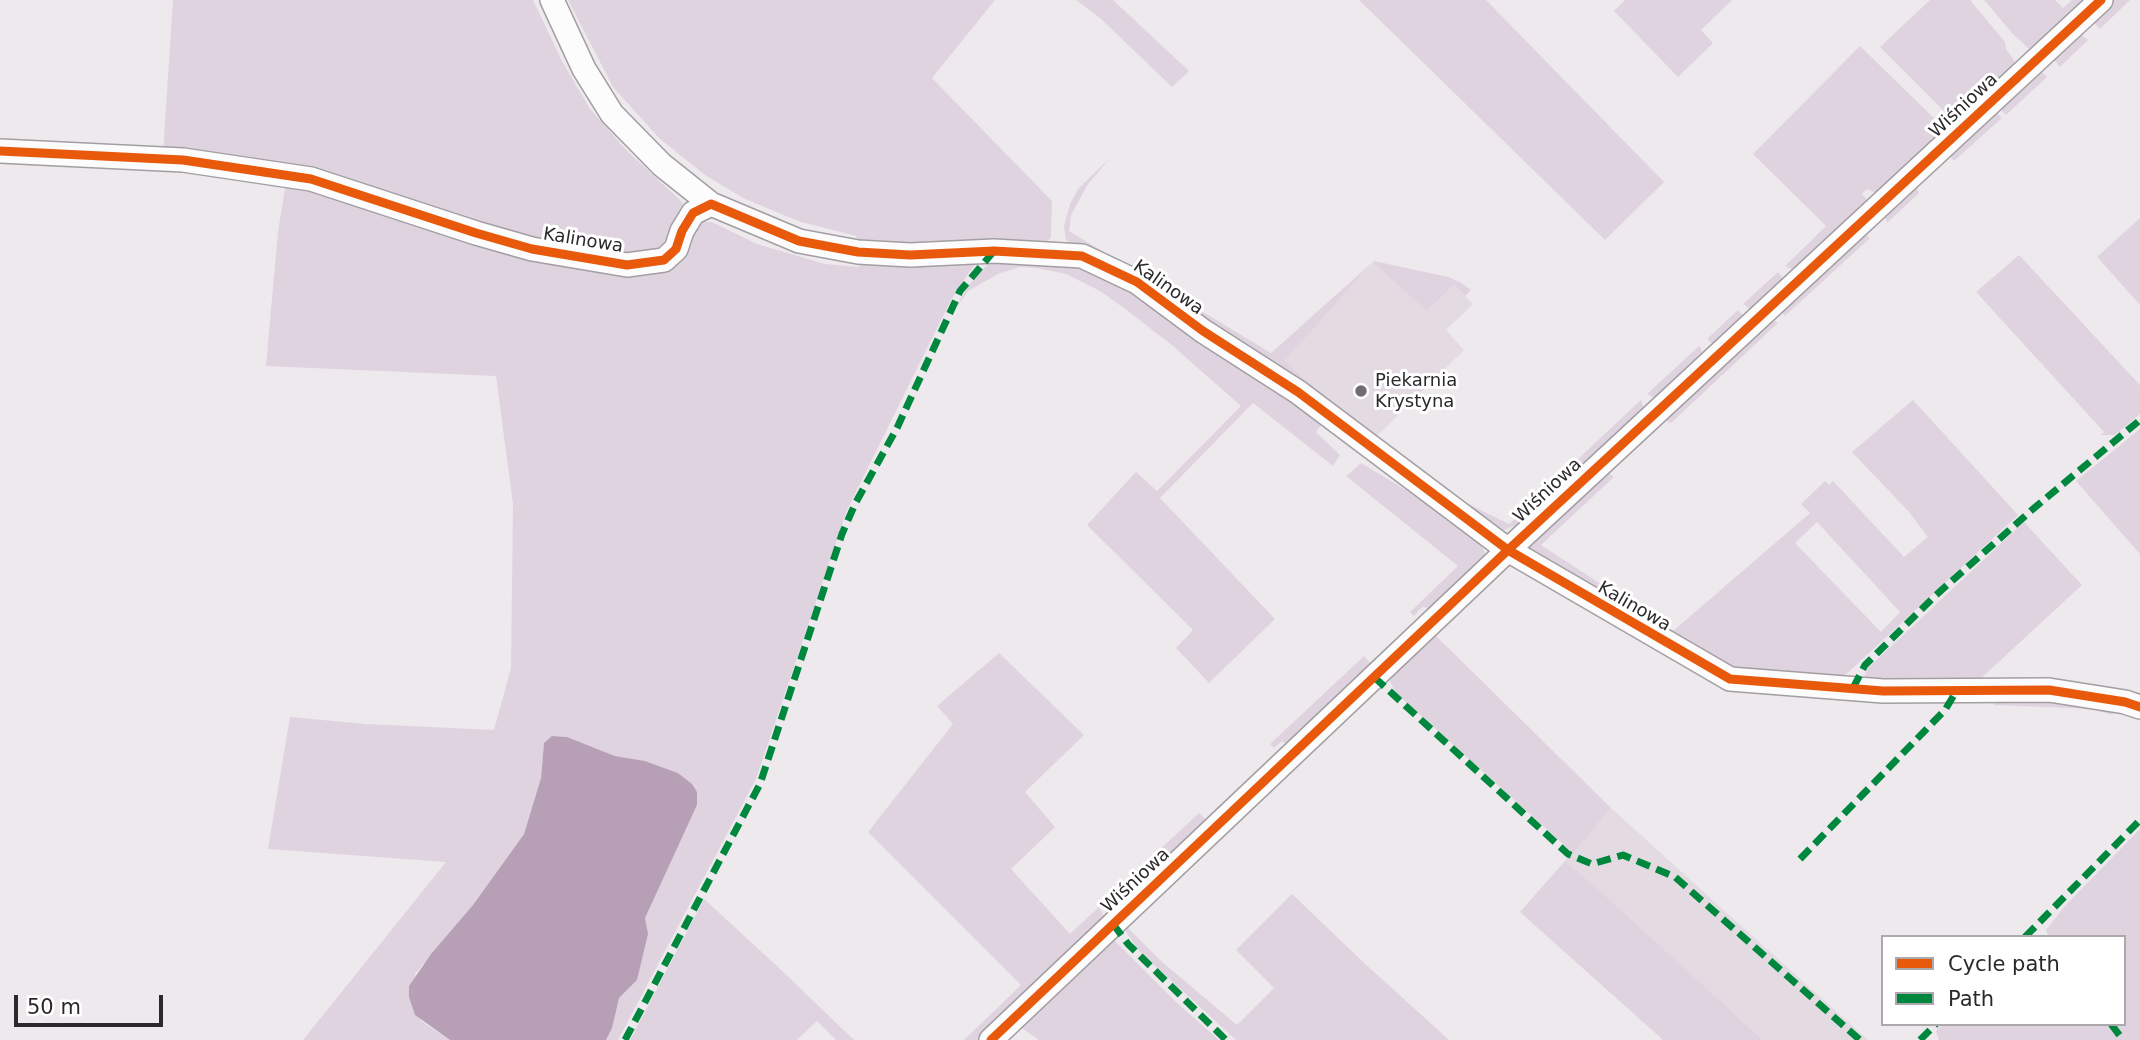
<!DOCTYPE html>
<html>
<head>
<meta charset="utf-8">
<style>
  body { margin:0 }
  #map { position:relative; width:2140px; height:1040px; overflow:hidden; background:#ede9ed; font-family:"DejaVu Sans",sans-serif }
  canvas { display:block }
  .legend { position:absolute; left:1881px; top:935px; width:245px; height:91px; box-sizing:border-box; background:#fff; border:2px solid #aba9ab; margin:0; padding:9px 12px; list-style:none; font-size:21px; color:#2c292c }
  .legend li { display:flex; align-items:center; gap:14px; height:35px }
  .legend b { width:35px; border:2px solid #aba9ab }
  .scale { position:absolute; left:14px; top:995px; width:149px; height:32px; box-sizing:border-box; border:4px solid #2c292c; border-top:0; padding-left:9px; font-size:21px; line-height:24px; white-space:nowrap; color:#2c292c; -webkit-text-stroke:5px #fff; paint-order:stroke }
</style>
</head>
<body>
<div id="map">
<canvas width="2140" height="1040"></canvas>
<ul class="legend">
<li><b style="height:9px;background:#e8590c"></b>Cycle path</li>
<li><b style="height:9px;background:#00873e"></b>Path</li>
</ul>
<div class="scale">50 m</div>
</div>
<script>
const ctx = document.querySelector('canvas').getContext('2d');
ctx.lineJoin = 'round';
function fillPath(path, color) { ctx.fillStyle = color; ctx.fill(path, 'evenodd'); }
const poly = rows => new Path2D(rows.map(r => 'M' + r).join(''));
function trace(path, color, width, dash) { ctx.strokeStyle = color; ctx.lineWidth = width; ctx.lineCap = dash ? 'butt' : 'round'; ctx.setLineDash(dash || []); ctx.stroke(path); }
function write(font, color, halo, rows, align = 'center') {
  ctx.font = font + ' "DejaVu Sans",sans-serif'; ctx.lineWidth = 6; ctx.setLineDash([]); ctx.textBaseline = 'middle'; ctx.strokeStyle = halo; ctx.fillStyle = color; for (const [text, x, y, turn = 0] of rows) {
    ctx.save(); ctx.translate(x, y); ctx.rotate((+turn || 0) * Math.PI / 180); ctx.textAlign = isNaN(turn) ? turn : align; if (halo) ctx.strokeText(text, 0, 0); ctx.fillText(text, 0, 0); ctx.restore();
  }
}
const built = poly([
  [1374,261,1427,311,1454,285,1473,304,1446,330,1464,350,1374,439,1283,361],
  [1611,808,1729,915,1868,1040,1763,1040,1565,861]
]);
const green = poly([
  [173,0,533,0,562,61,590,109,628,152,679,199,684,205,683,212,663,250,629,260,163,154],
  [568,0,995,0,932,78,1052,201,1051,237,1044,246,937,246,858,242,856,236,798,221,743,198,705,175,659,138,613,87],
  [1076,0,1113,0,1189,71,1172,87,1100,18],
  [1359,0,1486,0,1664,182,1605,240],
  [1625,0,1732,0,1701,30,1713,43,1678,77,1614,11],
  [1930,0,1970,0,2005,42,2006,49,2016,63,1957,120,1950,117,1880,47],
  [1984,0,2055,0,2063,8,2072,0,2084,0,2030,50,2013,34],
  [2112,0,2130,0,2100,29,2091,19],
  [2076,31,2088,40,2060,67,2051,55],
  [1860,46,1938,122,1942,134,1878,194,1867,189,1862,194,1869,202,1798,269,1791,269,1785,266,1826,226,1753,154],
  [2037,67,2047,77,2006,115,1996,105],
  [1992,108,2002,118,1954,161,1946,151],
  [1110,158,1088,184,1071,215,1069,231,1271,353,1374,261,1448,277,1460,282,1471,290,1465,296,1454,285,1427,311,1373,262,1284,361,1350,419,1075,248,1066,240,1064,226,1070,204,1078,189],
  [1913,181,1919,193,1887,223,1883,210],
  [286,182,626,270,685,243,701,222,712,222,757,244,825,264,859,267,861,259,984,257,972,268,951,300,847,510,756,779,618,1040,606,1040,612,1028,616,1007,619,998,637,980,644,918,697,805,697,792,678,773,645,761,615,756,567,737,553,736,544,744,541,778,524,834,473,905,415,974,421,1021,450,1040,303,1040,446,862,268,849,290,717,366,724,494,730,511,668,513,504,496,376,266,366,278,232],
  [2140,218,2140,305,2097,257],
  [1860,231,1870,238,1785,316,1781,311],
  [2019,255,2140,385,2140,414,2115,435,2101,435,2104,432,1976,292],
  [993,258,1067,260,1110,272,1324,421,1316,432,1340,455,1333,466,1253,403,1160,498,1275,619,1209,683,1176,648,1193,630,1087,525,1136,472,1157,491,1241,406,1173,346,1128,311,1100,291,1066,274,1037,268,1020,267,998,274,968,291,953,313,968,286],
  [1778,272,1785,281,1753,311,1743,304],
  [1738,310,1745,318,1715,346,1707,339],
  [1767,317,1778,323,1671,423,1667,421,1665,415],
  [1699,346,1705,356,1658,399,1647,394],
  [1641,400,1644,409,1553,493,1548,487],
  [1913,400,2018,515,1841,679,1723,669,1527,548,1528,538,1603,469,1614,477,1541,545,1673,631,1810,513,1801,504,1825,481,1829,485,1833,481,1904,557,1928,537,1909,512,1852,452],
  [1817,522,1900,612,1881,632,1795,543],
  [2140,429,2140,554,2076,481],
  [1361,463,1411,493,1471,534,1482,546,1485,554,1429,608,1422,607,1414,616,1410,612,1458,566,1346,476],
  [1448,494,1509,524,1523,511,1528,516,1519,524,1504,530,1490,527],
  [2024,522,2082,585,1976,683,1867,681,1865,675,1868,668],
  [1432,632,1611,808,1573,853,1395,692,1390,681,1393,671],
  [999,653,1084,735,1025,792,1055,827,1011,869,1070,934,1099,907,1106,920,979,1040,964,1040,1021,985,868,832,953,724,937,706],
  [1364,656,1371,664,1287,745,1282,741,1274,748,1270,744],
  [1996,694,2112,706,2113,715,2092,709,1994,705],
  [1199,813,1208,822,1151,873,1140,868],
  [2140,829,2140,1040,1939,1040,1936,1031,1943,1024,2124,1024,2124,937,2049,937,2046,930,2064,907],
  [1565,861,1604,895,1763,1040,1663,1040,1520,912],
  [1134,874,1138,879,1137,889,1121,904,1109,898],
  [1292,894,1361,960,1449,1040,1236,1040,1139,951,1128,935,1123,923,1161,961,1237,1025,1274,988,1236,950],
  [704,899,777,966,854,1040,836,1040,817,1021,797,1040,630,1040],
  [1109,935,1176,1002,1219,1040,1039,1040,1016,1024]
]);
const water = poly([
  [552,736,567,737,615,756,645,761,678,773,692,784,697,792,697,805,645,918,648,934,637,980,619,998,612,1028,606,1040,450,1040,415,1015,409,997,409,986,431,954,473,905,524,834,541,778,544,743]
]);
const street = poly([
  [552,0,584,69,612,114,662,165,711,204],
  [0,151,183,160,311,179,476,233,532,249,627,265,664,260,676,249,682,231,693,213,711,204,799,241,858,252,910,255,994,251,1082,256,1137,282,1203,331,1298,392,1508,550,1730,679,1883,691,2049,690,2125,702,2140,707],
  [991,1040,1508,550,2101,0]
]);
const quiet = poly([
  [1374,677,1568,854,1592,864,1623,855,1675,877,1860,1040],
  [1853,688,1865,665,1936,595,2033,509,2140,420],
  [1800,859,1945,710,1957,690],
  [1113,924,1128,944,1226,1040],
  [2025,937,2140,820],
  [2111,1024,2123,1040],
  [625,1040,760,784,842,534,855,504,897,428,960,291,994,251],
  [1920,1040,1936,1024]
]);
const cycleway = poly([
  [0,151,183,160,311,179,476,233,532,249,627,265,664,260,676,249,682,231,693,213,711,204,799,241,858,252,910,255,994,251,1082,256,1137,282,1203,331,1298,392,1508,550,1730,679,1883,691,2049,690,2125,702,2140,707],
  [991,1040,1508,550,2101,0]
]);
const markers = [
  [1361,391,7,"#706c70"]
];
const streetNames = [
  ["Wiśniowa",1964,106,-43],
  ["Kalinowa",583,241,9],
  ["Kalinowa",1168,288,35],
  ["Wiśniowa",1548,491,-43],
  ["Kalinowa",1634,607,30],
  ["Wiśniowa",1136,881,-43]
];
const poiNames = [
  ["Piekarnia",1375,381],
  ["Krystyna",1375,402]
];
fillPath(built, '#e3dae2');
fillPath(green, '#e0d3e0');
fillPath(water, '#b7a0b6');
trace(street, '#a29ea2', 26);
trace(street, '#fcfcfc', 23);
trace(quiet, '#00873e', 7, [14, 7]);
trace(cycleway, '#e8590c', 9);
for (const [x, y, r, color] of markers) { const dot = new Path2D(); dot.arc(x, y, r, 0, 2 * Math.PI); ctx.fillStyle = color; ctx.fill(dot); trace(dot, '#fff', 2.5); }
write('18px', '#2c292c', '#fff', streetNames);
write('18px', '#2c292c', '#fff', poiNames, 'left');
</script>
</body>
</html>
